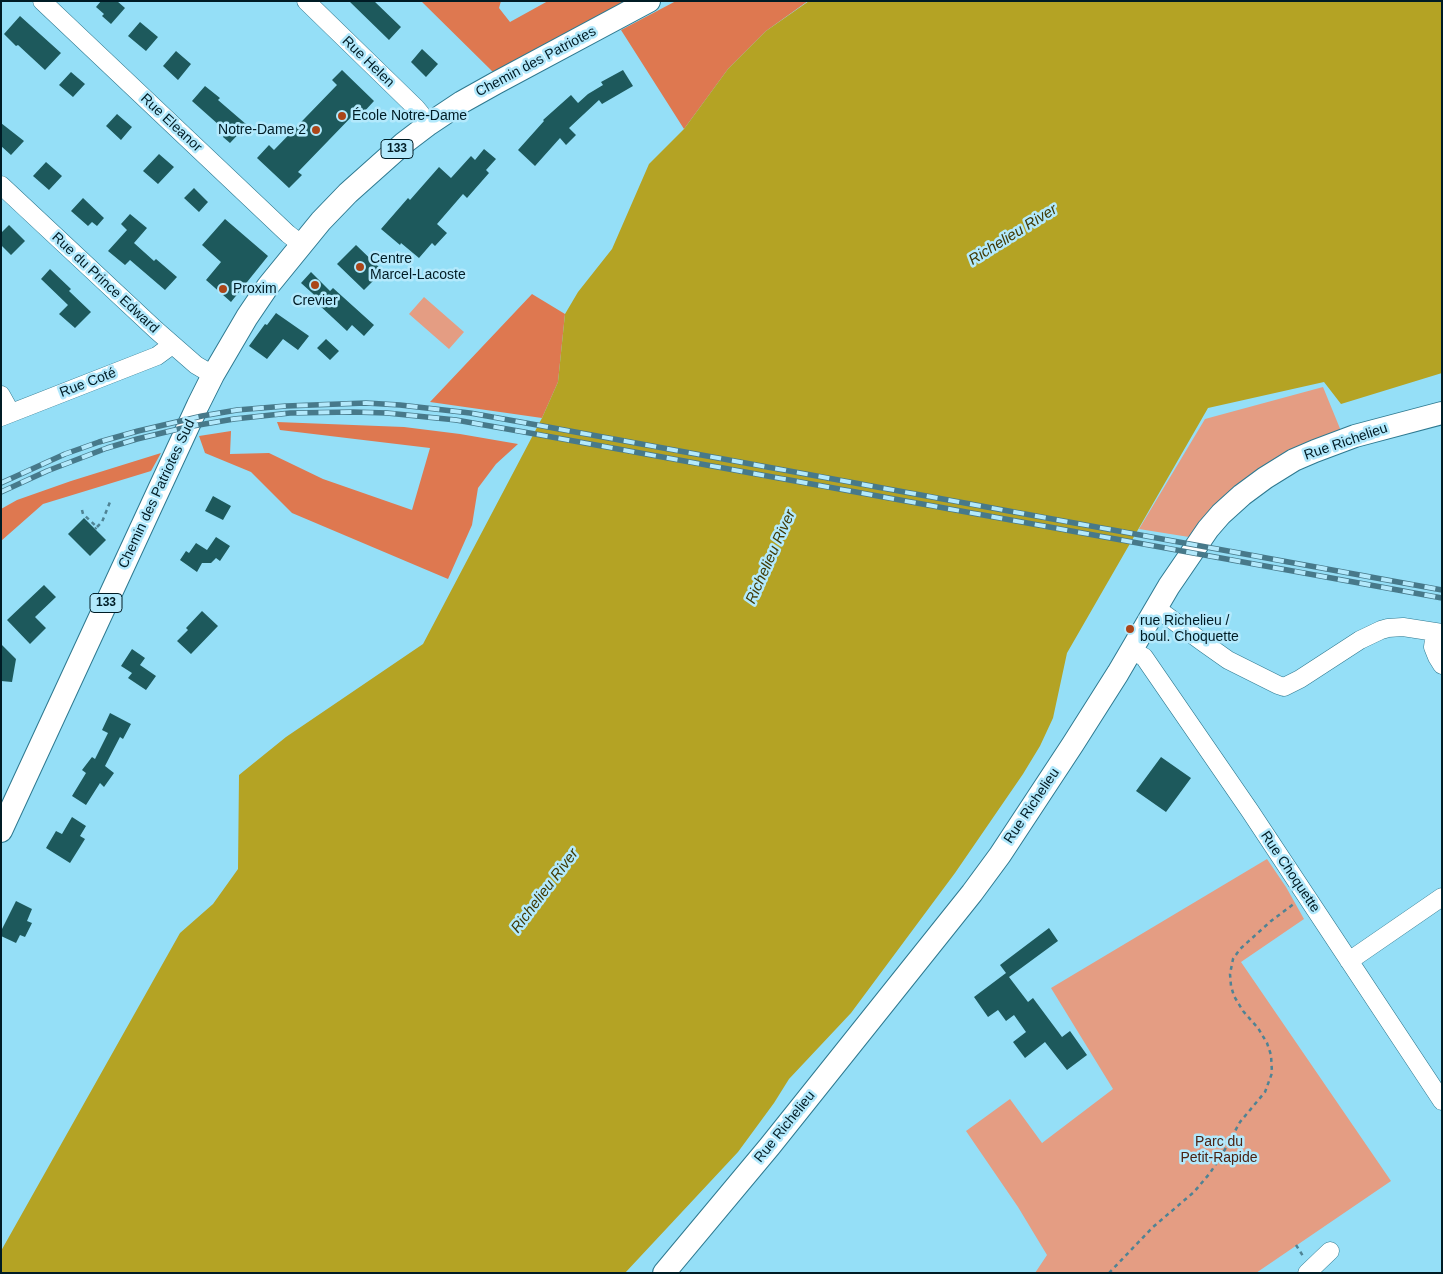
<!DOCTYPE html>
<html>
<head>
<meta charset="utf-8">
<style>
  body { margin:0 }
  #map { position:relative; width:1443px; height:1274px; overflow:hidden; background:#95dff7; font-family:Helvetica,sans-serif }
  canvas { display:block }
  .frame { position:absolute; inset:0; border:2px solid #001c25; pointer-events:none }
</style>
</head>
<body>
<div id="map">
<canvas width="1443" height="1274"></canvas>
<div class="frame"></div>
</div>
<script>
const ctx = document.querySelector('canvas').getContext('2d');
ctx.lineJoin = 'round';
function fillPath(path, color) { ctx.fillStyle = color; ctx.fill(path, 'evenodd'); }
const poly = rows => new Path2D(rows.map(r => 'M' + r).join(''));
function trace(path, color, width, dash) { ctx.strokeStyle = color; ctx.lineWidth = width; ctx.lineCap = dash ? 'butt' : 'round'; ctx.setLineDash(dash || []); ctx.stroke(path); }
function write(font, color, halo, rows, align = 'center') {
  ctx.font = font + ' Helvetica,sans-serif'; ctx.lineWidth = 5; ctx.setLineDash([]); ctx.textBaseline = 'middle'; ctx.strokeStyle = halo; ctx.fillStyle = color; for (const [text, x, y, turn = 0] of rows) {
    ctx.save(); ctx.translate(x, y); ctx.rotate((+turn || 0) * Math.PI / 180); ctx.textAlign = isNaN(turn) ? turn : align; if (halo) ctx.strokeText(text, 0, 0); ctx.fillText(text, 0, 0); ctx.restore();
  }
}
const green = poly([
  [424,297,464,332,449,349,409,314],
  [1323,387,1341,431,1202,520,1189,537,1139,529,1205,419],
  [1267,859,1286,887,1304,919,1241,962,1391,1181,1256,1273,1035,1273,1047,1255,1018,1207,966,1131,1010,1099,1042,1143,1113,1089,1051,988]
]);
const forest = poly([
  [421,1,501,1,499,8,510,22,548,1,626,1,493,72],
  [676,1,808,1,766,31,728,69,684,129,621,30],
  [532,294,565,314,558,382,542,418,430,402],
  [277,422,404,427,460,434,518,444,496,464,478,488,472,525,448,579,292,513,251,472,205,453,199,436,231,431,230,454,269,453,323,479,412,510,430,448,280,430],
  [161,453,151,471,43,504,1,541,1,509,17,500,71,481]
]);
const water = poly([
  [809,1,1442,1,1442,373,1341,404,1324,382,1208,408,1067,653,1053,718,1040,746,1023,774,955,873,851,1013,789,1079,774,1103,738,1152,625,1273,1,1273,1,1251,180,933,213,904,238,869,239,775,286,737,423,644,542,418,558,382,565,314,578,292,612,249,649,164,684,129,728,69,766,31]
]);
const building = poly([
  [101,1,117,1,125,8,111,24,102,16,104,14,96,7],
  [349,1,374,1,401,27,389,40],
  [20,16,61,53,45,70,18,45,16,46,4,34],
  [140,22,158,37,146,51,128,36],
  [422,49,438,64,426,77,411,62],
  [176,51,191,64,178,80,163,66],
  [342,70,374,101,362,114,358,110,298,172,302,175,289,188,257,158,269,145,274,150,337,85,332,80],
  [623,70,633,86,602,104,599,100,569,128,576,135,566,145,560,138,535,166,518,150,544,121,543,120,571,95,578,103,588,94,603,85,601,82],
  [71,72,85,84,73,97,59,85],
  [205,86,220,98,218,100,247,125,230,143,223,137,226,133,218,127,219,125,192,101],
  [117,114,132,127,121,140,106,126],
  [1,123,24,141,11,155,1,146],
  [484,149,496,159,486,170,489,173,467,198,463,194,437,224,447,233,435,246,432,243,419,258,401,243,400,245,381,229,408,198,410,200,439,167,451,178,471,156,475,160],
  [159,154,174,167,158,184,143,171],
  [46,162,62,176,49,190,33,176],
  [194,188,208,202,199,212,184,198],
  [83,198,104,218,97,226,92,222,88,226,71,211],
  [130,214,147,228,134,243,154,261,156,259,177,277,165,290,130,260,125,265,108,251,127,230,121,224],
  [225,219,268,256,231,302,206,280,221,262,202,245],
  [9,225,25,241,11,255,1,245,1,233],
  [356,245,383,271,364,290,337,264],
  [50,269,71,289,69,291,91,312,75,328,59,314,68,305,41,279],
  [311,272,330,291,333,288,374,325,364,336,352,325,347,331,318,304,321,301,301,283],
  [276,313,309,336,298,350,283,339,267,359,249,346,265,324,267,325],
  [326,339,339,351,330,360,317,348],
  [213,496,231,506,223,520,205,511],
  [84,518,106,540,90,556,68,534],
  [216,537,230,546,220,561,216,558,211,563,202,563,197,572,180,560,186,551,189,553,196,543,207,550],
  [44,585,56,597,35,617,46,628,30,644,7,620],
  [202,611,218,626,191,654,177,641,188,630,186,628],
  [1,644,16,659,12,682,1,681],
  [132,649,145,658,140,665,156,676,146,690,128,678,132,673,121,666],
  [110,713,131,724,123,739,120,737,105,766,114,773,104,787,100,783,86,805,72,796,86,773,82,770,92,757,95,759,108,733,102,730],
  [1161,757,1191,778,1166,812,1136,791],
  [72,817,86,826,80,836,85,839,70,863,46,848,56,831,62,834],
  [16,901,32,909,27,921,32,923,25,937,20,935,16,943,1,936,1,931],
  [1049,928,1058,941,1009,977,1028,1002,1033,998,1062,1037,1070,1031,1087,1055,1067,1070,1045,1042,1025,1058,1013,1042,1026,1032,1014,1015,1006,1021,998,1010,988,1017,974,997,1006,973,1000,965]
]);
const path = poly([
  [82,510,83,514,97,527,95,529],
  [97,527,102,522,110,502],
  [1296,1245,1303,1256],
  [1109,1273,1153,1227,1194,1192,1210,1173,1223,1153,1240,1122,1265,1092,1272,1073,1271,1055,1267,1043,1258,1028,1243,1011,1234,996,1231,986,1230,974,1233,959,1240,949,1271,921,1295,903]
]);
const minor = poly([
  [42,1,288,234,301,244],
  [306,1,416,108,429,124],
  [1,185,156,330,196,365,213,375],
  [1,395,11,413],
  [1,417,157,356,172,345],
  [1156,608,1204,643,1228,660,1278,685,1284,687,1300,679,1360,640,1381,630,1388,628,1403,627,1442,633],
  [1435,632,1433,647,1437,657,1442,665],
  [1131,650,1144,657,1250,811,1442,1101],
  [1349,961,1442,897],
  [1307,1273,1330,1251]
]);
const major = poly([
  [1,831,198,405,213,375,247,317,268,286,321,221,348,193,404,143,429,124,462,102,496,83,649,1],
  [664,1273,770,1146,972,893,1000,855,1073,744,1118,673,1169,586,1208,529,1221,514,1242,495,1265,478,1294,460,1315,451,1355,436,1442,413]
]);
const rail = poly([
  [1,483,65,454,99,442,138,431,202,416,237,410,286,406,366,403,400,405,470,413,526,423,1442,590],
  [1,492,47,471,107,448,137,439,187,427,234,419,290,413,353,412,387,413,456,420,524,432,1442,598]
]);
const markers = [
  [342,116,5,"#ab4619"],
  [316,130,5,"#ab4619"],
  [360,267,5,"#ab4619"],
  [315,285,5,"#ab4619"],
  [223,289,5,"#ab4619"],
  [1130,629,5,"#ab4619"]
];
const shields = [
  [397,149,32],
  [106,603,32]
];
const shieldNames = [
  ["133",397,149],
  ["133",106,603]
];
const streetNames = [
  ["Rue Helen",368,62,44],
  ["Chemin des Patriotes",536,62,-28],
  ["Rue Eleanor",171,123,43],
  ["Rue du Prince Edward",105,283,43],
  ["Rue Coté",88,383,-21],
  ["Rue Richelieu",1346,442,-19],
  ["Chemin des Patriotes Sud",157,494,-65],
  ["Rue Richelieu",1032,806,-56],
  ["Rue Choquette",1290,872,56],
  ["Rue Richelieu",785,1127,-51]
];
const poiNames = [
  ["École Notre-Dame",352,116],
  ["Notre-Dame 2",306,130,"right"],
  ["Centre",370,259],
  ["Marcel-Lacoste",370,275],
  ["Proxim",233,289],
  ["Crevier",315,301,"center"],
  ["rue Richelieu /",1140,621],
  ["boul. Choquette",1140,637]
];
const parkNames = [
  ["Parc du",1219,1142],
  ["Petit-Rapide",1219,1158]
];
const waterNames = [
  ["Richelieu River",1013,235,-32],
  ["Richelieu River",771,557,-66],
  ["Richelieu River",545,891,-53]
];
fillPath(green, '#e49d83');
fillPath(forest, '#de7850');
fillPath(water, '#b4a324');
fillPath(building, '#1d595c');
trace(minor, '#2e7990', 19);
trace(major, '#2e7990', 24);
trace(path, '#4f8394', 2.5, [4, 4]);
trace(minor, '#fff', 18);
trace(major, '#fff', 22);
trace(rail, '#47798a', 5.5);
trace(rail, '#b3e9fc', 4, [11]);
for (const [x, y, r, color] of markers) { const dot = new Path2D(); dot.arc(x, y, r, 0, 2 * Math.PI); ctx.fillStyle = color; ctx.fill(dot); trace(dot, '#b3e9fc', 2); }
for (const [x, y, w] of shields) { const box = new Path2D(); box.roundRect(x - w / 2, y - 9.5, w, 19, 4); ctx.fillStyle = '#b3e9fc'; ctx.fill(box); trace(box, '#001c25', 1); }
write('bold 12px', '#001c25', null, shieldNames);
write('14px', '#001c25', '#b3e9fc', streetNames);
write('14px', '#001c25', '#b3e9fc', poiNames, 'left');
write('14px', '#4b2313', '#b3e9fc', parkNames);
write('italic 15px', '#403905', '#b3e9fc', waterNames);
</script>
</body>
</html>
